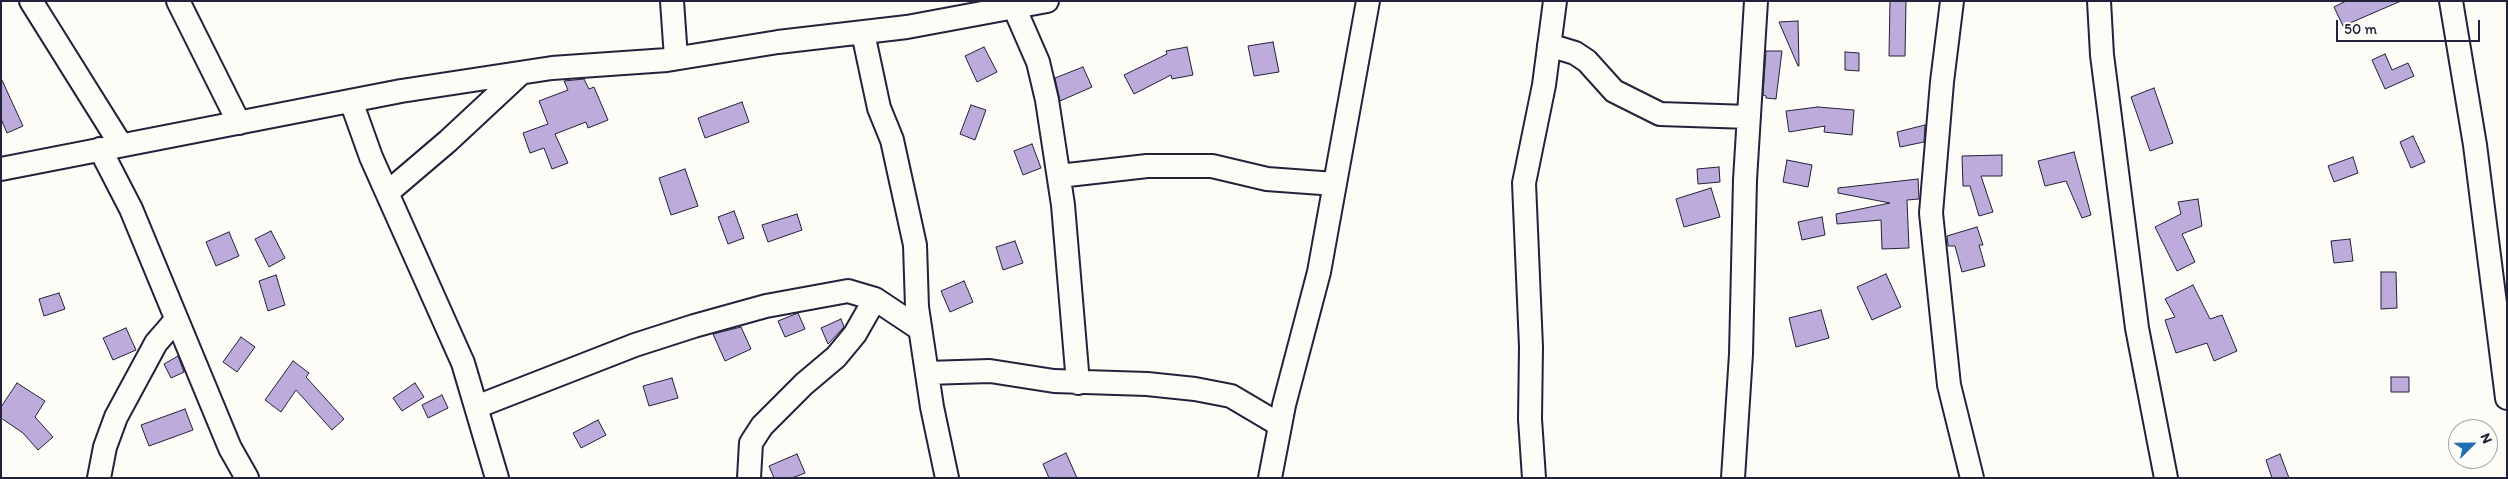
<!DOCTYPE html>
<html>
<head>
<meta charset="utf-8">
<style>
  body { margin:0 }
  #map { position:relative; width:2508px; height:479px; overflow:hidden; background:#fdfcf7; font-family:Itim,sans-serif }
  canvas { display:block }
  .frame { position:absolute; inset:0; border:2px solid #22223b; pointer-events:none }
  .north { position:absolute; left:2448px; top:419px; width:50px; height:50px; box-sizing:border-box; background:#fdfcf7; border:1px solid #a5a5ac; border-radius:50%; rotate:67deg; font-size:14px; font-weight:700; line-height:20px; text-align:center; color:#22223b }
  .north::after { content:''; display:block; margin:auto; width:18px; height:22px; background:#1f6fb2; clip-path:polygon(50% 0,100% 100%,50% 72%,0 100%) }
  .scale { position:absolute; left:2336px; top:20px; width:144px; height:22px; box-sizing:border-box; border:2px solid #22223b; border-top:0; padding-left:6px; font-size:15px; line-height:18px; white-space:nowrap; color:#22223b; -webkit-text-stroke:4px #fdfcf7; paint-order:stroke }
</style>
</head>
<body>
<div id="map">
<canvas width="2508" height="479"></canvas>
<div class="frame"></div>
<div class="north">N</div>
<div class="scale">50 m</div>
</div>
<script>
const ctx = document.querySelector('canvas').getContext('2d');
ctx.lineJoin = 'round';
function fillPath(path, color) { ctx.fillStyle = color; ctx.fill(path, 'evenodd'); }
const poly = rows => new Path2D(rows.map(r => 'M' + r).join(''));
function trace(path, color, width, dash) { ctx.strokeStyle = color; ctx.lineWidth = width; ctx.lineCap = dash ? 'butt' : 'round'; ctx.setLineDash(dash || []); ctx.stroke(path); }
const building = poly([
  [1890,1,1906,1,1905,56,1889,56,1890,1],
  [2346,1,2401,1,2343,26,2334,7,2346,1],
  [1798,21,1799,66,1798,66,1779,22,1798,21],
  [1273,42,1279,72,1254,76,1248,46,1273,42],
  [984,47,997,72,977,82,965,56,984,47],
  [1187,47,1193,75,1172,79,1171,75,1134,94,1124,75,1167,54,1166,51,1187,47],
  [1766,51,1782,51,1776,99,1766,98,1766,96,1763,95,1766,51],
  [1845,52,1859,53,1859,71,1845,70,1845,52],
  [2385,54,2392,70,2408,63,2414,76,2385,89,2372,60,2385,54],
  [1083,67,1092,87,1060,101,1055,78,1083,67],
  [1,78,23,126,7,133,1,119,1,78],
  [584,79,589,89,594,87,608,120,588,128,586,122,555,134,568,163,552,169,544,148,530,153,523,133,548,124,539,101,568,90,564,81,584,79],
  [2154,88,2173,143,2150,151,2131,97,2154,88],
  [742,102,749,122,705,138,698,118,742,102],
  [971,105,986,110,975,140,960,134,971,105],
  [1818,107,1854,110,1852,135,1824,132,1825,126,1789,132,1786,111,1818,107],
  [1925,125,1924,142,1900,147,1897,132,1925,125],
  [2413,136,2425,162,2411,168,2400,142,2413,136],
  [1032,144,1041,168,1023,175,1014,151,1032,144],
  [2074,152,2091,215,2082,218,2066,181,2045,186,2038,161,2074,152],
  [2002,155,2002,176,1981,176,1993,212,1979,216,1970,186,1963,186,1962,156,2002,155],
  [2353,157,2358,173,2334,182,2328,166,2353,157],
  [1787,160,1812,165,1808,187,1783,182,1787,160],
  [1719,167,1720,182,1698,184,1697,169,1719,167],
  [685,169,698,206,671,215,659,178,685,169],
  [1918,179,1919,199,1907,200,1909,248,1882,249,1881,220,1837,224,1836,214,1890,203,1838,193,1838,188,1918,179],
  [1711,188,1720,217,1684,227,1676,199,1711,188],
  [2198,199,2202,226,2182,234,2195,262,2177,271,2155,227,2181,214,2178,202,2198,199],
  [734,211,744,238,728,244,718,217,734,211],
  [797,214,802,230,768,242,762,225,797,214],
  [1822,217,1825,235,1802,240,1798,222,1822,217],
  [1977,227,1983,245,1979,245,1985,266,1962,272,1955,246,1948,246,1947,236,1977,227],
  [271,231,285,258,269,267,255,239,271,231],
  [229,232,239,256,216,266,206,242,229,232],
  [2350,239,2353,261,2334,263,2331,241,2350,239],
  [1015,241,1023,263,1003,270,996,247,1015,241],
  [2381,272,2396,272,2397,308,2381,309,2381,272],
  [1886,274,1901,307,1872,320,1857,287,1886,274],
  [276,275,285,305,268,311,259,281,276,275],
  [964,281,973,302,950,312,941,291,964,281],
  [2193,285,2210,319,2222,315,2237,351,2214,361,2207,343,2176,353,2165,320,2175,317,2165,299,2193,285],
  [59,293,65,309,44,316,39,299,59,293],
  [1821,310,1829,338,1796,347,1789,318,1821,310],
  [798,313,805,329,785,337,778,321,798,313],
  [841,319,844,327,828,344,821,328,841,319],
  [741,327,751,349,725,361,713,334,741,327],
  [126,328,136,350,113,360,103,338,126,328],
  [241,337,255,347,237,372,223,362,241,337],
  [178,356,184,372,171,378,164,364,178,356],
  [293,361,309,373,306,377,344,419,332,430,296,390,281,412,265,400,293,361],
  [2391,377,2409,377,2409,392,2391,392,2391,377],
  [672,378,678,398,649,406,643,386,672,378],
  [17,383,45,401,35,417,53,437,38,450,23,433,1,418,1,407,17,383],
  [415,383,424,397,402,411,393,398,415,383],
  [442,395,448,408,428,418,422,405,442,395],
  [185,409,193,430,149,446,141,425,185,409],
  [598,420,606,435,581,448,573,433,598,420],
  [1066,453,1077,478,1049,478,1043,464,1066,453],
  [797,454,805,473,792,478,774,478,769,466,797,454],
  [2280,454,2289,478,2272,478,2266,460,2280,454]
]);
const minor = poly([
  [31,1,121,145],
  [178,1,239,123],
  [672,1,676,58],
  [1952,1,1942,82,1931,213,1949,385,1972,478],
  [2099,1,2102,55,2137,328,2166,478],
  [2451,1,2475,145,2507,398],
  [1014,7,1038,62,1047,100,1063,205,1078,383],
  [863,33,879,108,892,140,915,245,917,307,932,407,947,478],
  [1549,45,1575,53,1587,61,1614,91,1660,114,1749,117],
  [351,101,371,157,463,363,497,478],
  [100,149,131,209,230,448,247,478],
  [1,169,401,91,552,68,667,60,778,42,907,27,1047,1],
  [1059,176,1147,166,1212,166,1267,179,1335,184],
  [387,193,448,141,521,73],
  [927,373,990,371,1054,381,1147,384,1195,389,1231,396,1280,425],
  [476,407,635,345,694,326,766,306,848,291,875,299,920,329],
  [99,478,105,447,116,417,156,343,176,320],
  [749,478,751,443,762,426,804,384,836,357,855,334,875,299],
  [1270,478,1284,405,1319,272,1368,1],
  [1534,478,1530,419,1531,347,1524,183,1544,85,1555,1],
  [1733,478,1741,354,1745,180,1756,1]
]);
fillPath(building, '#bcabdb');
trace(building, '#22223b', 1);
trace(minor, '#22223b', 26);
trace(minor, '#fdfcf7', 22);
</script>
</body>
</html>
